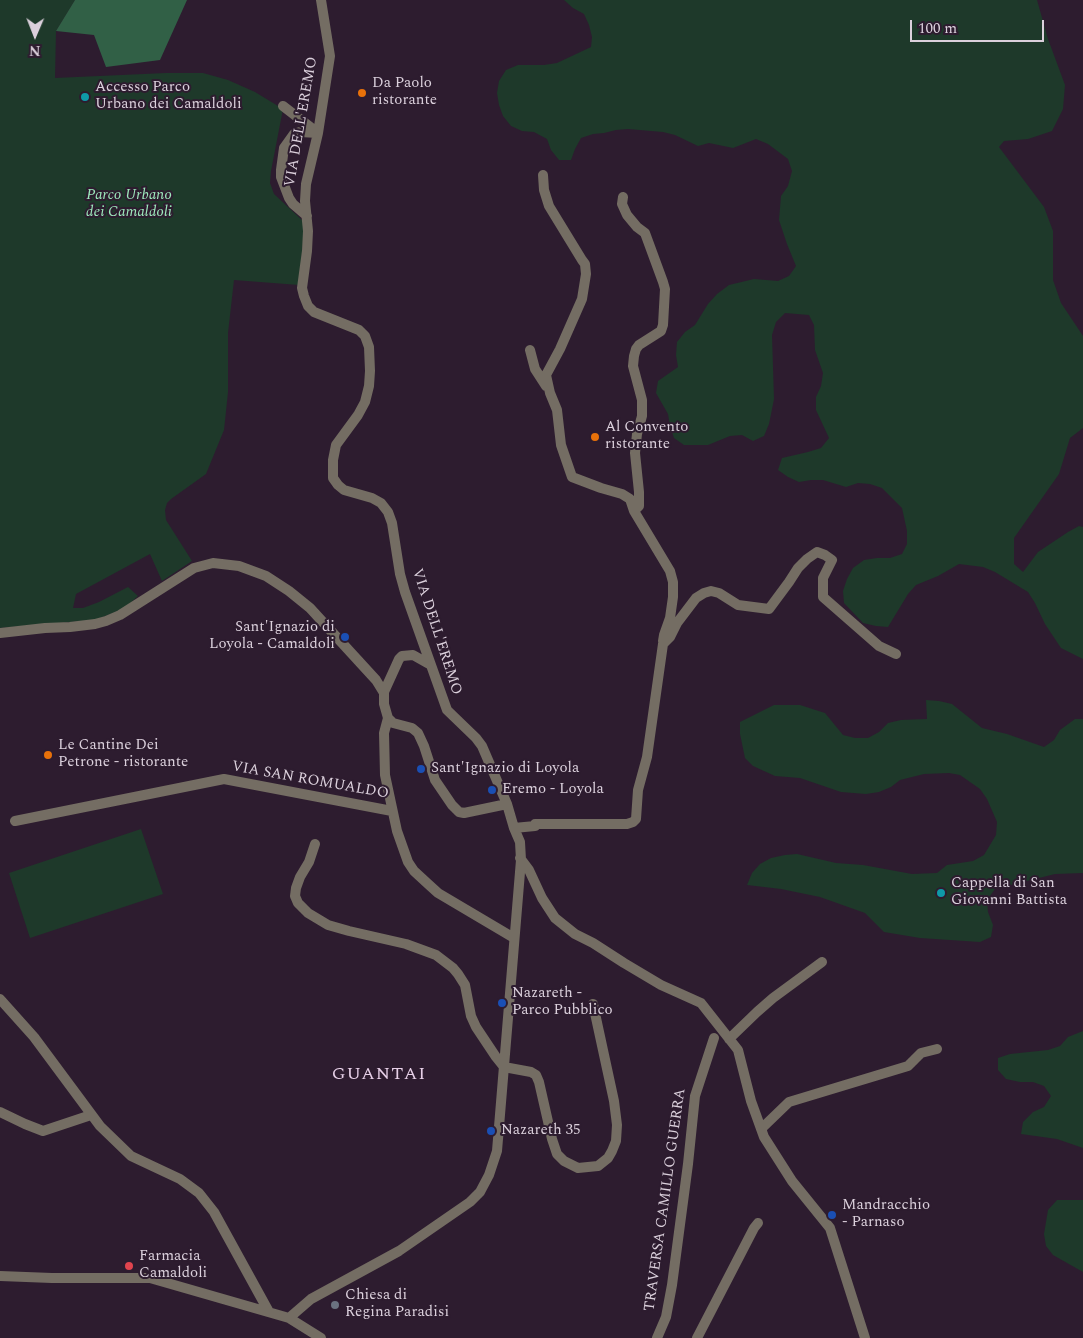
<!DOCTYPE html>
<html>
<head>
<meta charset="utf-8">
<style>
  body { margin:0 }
  #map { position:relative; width:1083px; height:1338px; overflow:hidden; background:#2d1c2f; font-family:Spectral,serif }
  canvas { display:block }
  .north { position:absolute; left:10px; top:10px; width:50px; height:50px; -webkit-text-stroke:4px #2d1c2f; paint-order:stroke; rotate:181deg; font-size:14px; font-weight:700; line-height:20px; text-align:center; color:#dbd0dc }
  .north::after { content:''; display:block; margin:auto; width:18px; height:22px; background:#dbd0dc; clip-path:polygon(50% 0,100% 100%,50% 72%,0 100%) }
  .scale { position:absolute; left:910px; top:20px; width:134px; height:22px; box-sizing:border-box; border:2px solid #dbd0dc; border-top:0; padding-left:6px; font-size:15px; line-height:18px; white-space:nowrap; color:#dbd0dc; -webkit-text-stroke:4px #2d1c2f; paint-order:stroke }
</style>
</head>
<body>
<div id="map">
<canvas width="1083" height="1338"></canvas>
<div class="north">N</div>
<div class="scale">100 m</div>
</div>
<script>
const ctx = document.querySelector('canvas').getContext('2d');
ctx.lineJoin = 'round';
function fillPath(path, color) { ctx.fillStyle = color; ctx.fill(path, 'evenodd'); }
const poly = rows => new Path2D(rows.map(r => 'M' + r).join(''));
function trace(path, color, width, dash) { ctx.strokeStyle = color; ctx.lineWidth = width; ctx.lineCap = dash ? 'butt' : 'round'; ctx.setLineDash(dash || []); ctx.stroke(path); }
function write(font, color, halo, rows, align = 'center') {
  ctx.font = font + ' Spectral,serif'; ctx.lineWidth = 4; ctx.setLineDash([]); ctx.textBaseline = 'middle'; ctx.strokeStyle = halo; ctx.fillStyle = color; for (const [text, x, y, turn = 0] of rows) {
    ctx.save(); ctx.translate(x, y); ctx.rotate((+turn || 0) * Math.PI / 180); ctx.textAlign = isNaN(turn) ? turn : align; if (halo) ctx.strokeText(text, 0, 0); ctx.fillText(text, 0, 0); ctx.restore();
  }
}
const green = poly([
  [0,0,75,0,56,31,55,78,166,73,203,73,228,80,255,92,283,109,271,171,270,183,274,194,303,221,304,233,299,285,234,280,228,333,228,392,224,430,206,474,171,499,167,503,165,510,166,520,192,561,162,581,150,554,76,594,73,608,83,608,99,602,128,587,138,596,125,608,108,615,95,620,0,628],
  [564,0,1037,0,1048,39,1065,85,1063,109,1052,131,1028,139,1004,141,999,147,1044,207,1053,231,1053,280,1061,303,1083,336,1083,428,1070,438,1059,474,1014,538,1014,564,1023,572,1038,552,1068,532,1079,526,1083,527,1083,659,1061,648,1045,624,1035,603,1028,592,995,572,983,567,959,564,938,576,916,585,908,594,888,627,876,626,863,623,844,603,843,591,847,579,853,568,864,560,877,558,890,558,902,554,907,544,907,531,902,508,882,488,870,484,858,483,846,487,823,480,811,480,799,482,788,477,778,470,782,458,808,452,821,448,829,438,816,410,816,397,821,386,823,373,815,350,814,325,809,315,785,313,776,322,772,335,774,399,769,424,764,436,753,441,742,435,730,436,708,445,684,445,674,438,670,426,668,414,656,393,658,381,678,367,676,355,677,342,685,332,695,325,708,304,717,294,729,285,754,279,778,281,789,276,796,266,787,244,779,220,781,196,788,186,792,171,788,159,768,144,756,139,733,148,709,143,698,146,675,135,663,132,628,129,616,130,604,133,593,134,581,138,575,149,571,160,559,160,551,150,547,139,534,132,522,131,511,126,503,116,499,105,497,93,499,81,506,70,518,65,544,65,557,63,591,47,592,37,589,25,584,14,573,8],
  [926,700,939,701,952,704,982,728,1007,734,1044,747,1054,740,1060,730,1075,719,1083,719,1083,873,1055,874,995,889,987,900,988,912,993,925,991,937,980,942,920,938,884,932,865,913,820,897,781,889,747,885,752,873,760,864,771,858,785,855,797,854,836,863,863,865,912,874,937,873,947,865,973,861,984,855,996,835,997,822,987,799,980,789,960,775,949,773,924,774,900,780,891,787,879,792,866,794,841,792,800,778,775,776,753,766,745,758,740,734,740,722,774,705,800,705,825,713,843,735,855,738,868,738,879,732,888,723,901,720,927,719],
  [141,829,163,894,30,938,9,873],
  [1083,1031,1083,1148,1057,1139,1021,1134,1023,1122,1033,1112,1044,1107,1051,1096,1044,1086,1033,1082,1020,1082,1006,1079,998,1070,998,1058,1010,1054,1048,1050,1060,1046,1068,1037],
  [1057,1200,1083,1200,1083,1272,1053,1255,1046,1246,1044,1234,1048,1210]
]);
const forest = poly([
  [75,0,187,0,160,60,106,67,94,35,56,31]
]);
const minor = poly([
  [283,106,318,133],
  [543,175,544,190,549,206,582,260,585,264,586,274,582,299,560,349,546,375,550,393,557,410,561,445,572,477,601,488,622,494,630,499,634,511],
  [623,197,622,204,627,215,637,227,645,233,663,282,665,289,663,325,661,331,639,345,636,349,634,356,633,366,642,400,642,416,637,434,635,453,639,492,639,506,634,511,670,571,673,582,673,597,670,618,664,635,663,641],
  [307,216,293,204,289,198,281,177,281,170,284,148,294,134,300,132,318,133],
  [530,350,535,369,546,386],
  [0,633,45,628,70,627,95,624,106,621,120,615,194,568,213,563,239,566,266,576,289,591,310,608,376,680,384,693,384,704,388,718,393,723,412,728,418,733,424,746,435,780,452,805,459,812,464,813,507,804],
  [384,692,399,659,402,656,413,655,429,664],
  [388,718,384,733,385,775,397,831,408,862,414,871,427,883,438,893,514,938],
  [15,821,224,779,392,811],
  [514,828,535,826,535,824,627,824,633,822,636,819,638,790,647,757,663,644,670,637,677,623,696,598,704,593,711,591,719,593,738,605,769,609,789,582,798,568,807,559,817,552,825,555,832,560,823,578,823,597,879,646,896,654],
  [315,844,309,862,300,877,296,888,295,896,298,903,308,913,328,925,349,931,406,944,436,955,453,968,458,974,465,985,471,1016,476,1027,496,1057,504,1067,531,1072,536,1075,539,1082,552,1139,557,1154,564,1161,578,1168,598,1166,608,1158,612,1151,616,1141,617,1125,614,1101,593,1004],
  [520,858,529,870,542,898,555,918,575,934,593,943,624,963,661,985,701,1003,738,1050,751,1101,764,1137,792,1181,830,1228,865,1338],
  [0,999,34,1037,100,1126,131,1156,180,1179,199,1193,214,1212,269,1312],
  [729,1039,757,1012,773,998,822,962],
  [0,1112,25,1124,43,1131,91,1115],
  [761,1129,789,1102,908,1066,921,1053,937,1049],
  [0,1276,52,1278,150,1278,289,1318,321,1338],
  [289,1318,311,1299,399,1251,470,1202,480,1192,489,1175,497,1151,521,860,520,842,514,828,507,804,482,746,476,738,447,710,405,592,400,574,392,523,388,512,381,503,372,498,344,490,338,485,333,478,333,460,336,445,358,415,365,402,369,386,370,371,369,347,365,336,359,330,314,312,308,306,304,296,302,288,307,251,308,231,305,201,306,184,318,133,330,56,321,0],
  [657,1338,666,1317,672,1285,688,1164,695,1096,714,1038],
  [697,1338,754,1228,758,1223]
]);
const markers = [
  [362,93,5,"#e8710a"],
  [85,97,5,"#0f9aa8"],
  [595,437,5,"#e8710a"],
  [345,637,5,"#1a4fb4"],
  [48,755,5,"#e8710a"],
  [421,769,5,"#1a4fb4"],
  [492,790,5,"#1a4fb4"],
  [941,893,5,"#0f9aa8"],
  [502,1003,5,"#1a4fb4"],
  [491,1131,5,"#1a4fb4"],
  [832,1215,5,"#1a4fb4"],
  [129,1266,5,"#e0444e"],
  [335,1305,5,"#6b7280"]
];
const poiNames = [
  ["Da Paolo",372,84],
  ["ristorante",372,101],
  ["Accesso Parco",95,88],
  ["Urbano dei Camaldoli",95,105],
  ["Al Convento",605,428],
  ["ristorante",605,445],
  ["Sant'Ignazio di",335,628,"right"],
  ["Loyola - Camaldoli",335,645,"right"],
  ["Le Cantine Dei",58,746],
  ["Petrone - ristorante",58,763],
  ["Sant'Ignazio di Loyola",431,769],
  ["Eremo - Loyola",502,790],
  ["Cappella di San",951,884],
  ["Giovanni Battista",951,901],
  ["Nazareth -",512,994],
  ["Parco Pubblico",512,1011],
  ["Nazareth 35",501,1131],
  ["Mandracchio",842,1206],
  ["- Parnaso",842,1223],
  ["Farmacia",139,1257],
  ["Camaldoli",139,1274],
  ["Chiesa di",345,1296],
  ["Regina Paradisi",345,1313]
];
const streetNames = [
  ["VIA DELL'EREMO",302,122,-80],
  ["VIA DELL'EREMO",436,632,72],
  ["VIA SAN ROMUALDO",310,781,10],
  ["TRAVERSA CAMILLO GUERRA",666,1200,-82]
];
const parkNames = [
  ["Parco Urbano",129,196],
  ["dei Camaldoli",129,213]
];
const quarterNames = [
  ["GUANTAI",379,1075]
];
fillPath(green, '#1e392a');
fillPath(forest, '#316046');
trace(minor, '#746d63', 10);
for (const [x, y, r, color] of markers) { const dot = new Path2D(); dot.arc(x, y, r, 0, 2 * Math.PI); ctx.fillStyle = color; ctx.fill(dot); trace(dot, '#2d1c2f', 2); }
write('15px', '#dbd0dc', '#2d1c2f', poiNames, 'left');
write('15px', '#dbd0dc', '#2d1c2f', streetNames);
write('italic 15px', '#9de9bc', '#2d1c2f', parkNames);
ctx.letterSpacing = '1px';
write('18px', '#e7d0e8', '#2d1c2f', quarterNames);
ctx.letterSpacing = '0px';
</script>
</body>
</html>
